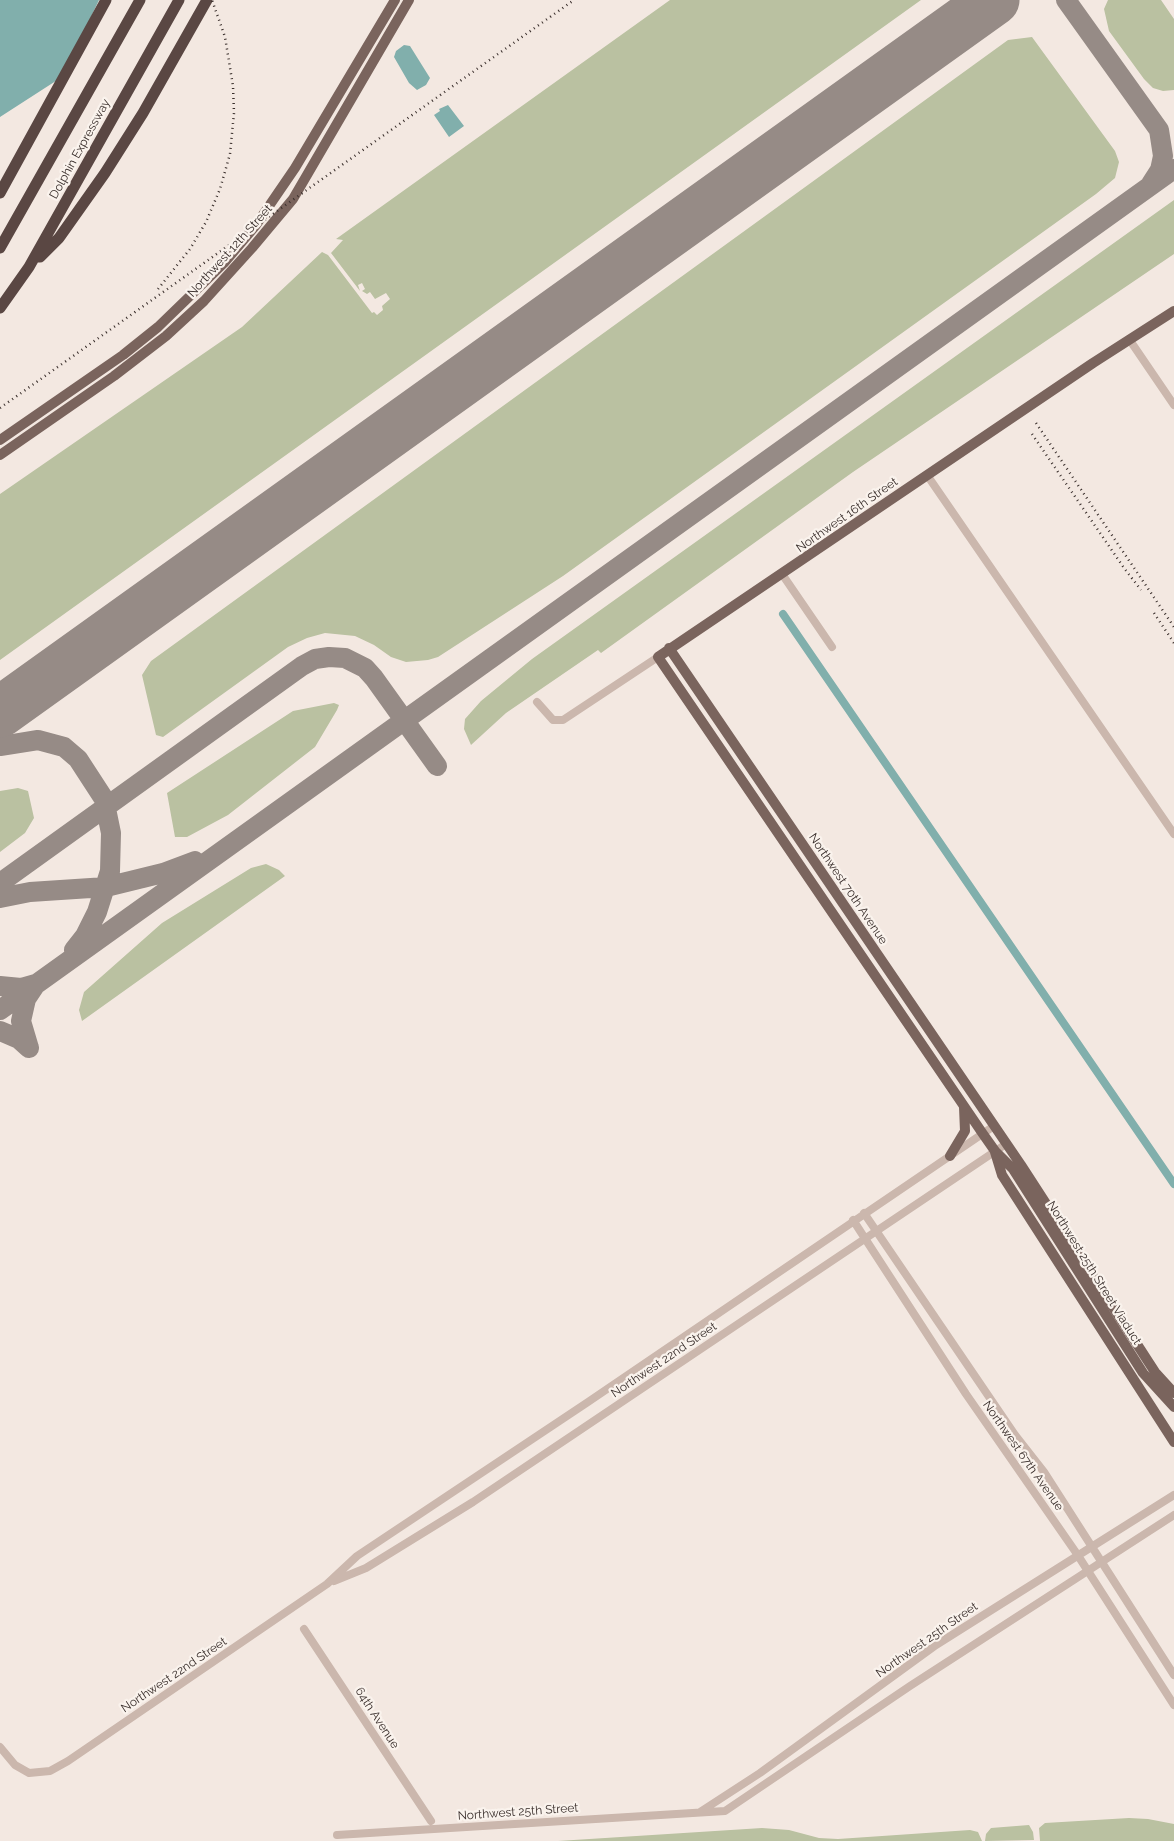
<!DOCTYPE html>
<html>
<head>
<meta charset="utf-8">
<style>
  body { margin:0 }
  canvas { display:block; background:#f3e8e1 }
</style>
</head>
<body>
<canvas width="1174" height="1841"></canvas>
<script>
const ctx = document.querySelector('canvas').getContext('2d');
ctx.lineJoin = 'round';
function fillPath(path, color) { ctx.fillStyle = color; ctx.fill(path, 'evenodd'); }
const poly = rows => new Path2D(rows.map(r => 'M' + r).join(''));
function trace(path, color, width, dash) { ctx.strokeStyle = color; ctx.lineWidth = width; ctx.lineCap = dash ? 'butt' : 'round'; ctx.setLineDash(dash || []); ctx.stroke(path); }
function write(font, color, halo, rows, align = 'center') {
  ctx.font = font + ' Raleway,sans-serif'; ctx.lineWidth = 4.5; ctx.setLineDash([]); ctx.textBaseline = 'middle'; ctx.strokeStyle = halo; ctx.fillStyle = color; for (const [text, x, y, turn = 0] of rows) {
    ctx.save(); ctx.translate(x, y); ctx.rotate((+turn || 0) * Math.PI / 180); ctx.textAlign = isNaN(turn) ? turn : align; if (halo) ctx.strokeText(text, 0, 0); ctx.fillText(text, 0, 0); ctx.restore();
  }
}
const green = poly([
  [670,0,921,0,0,660,0,494,242,327,322,252,328,255,372,313,374,312,377,315,383,310,382,306,390,299,386,293,375,299,370,292,367,294,362,291,365,289,362,283,358,285,360,291,331,253,343,240,336,239],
  [1108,0,1161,0,1174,19,1174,90,1163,91,1153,88,1144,79,1109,31,1104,9],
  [1032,37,1115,151,1119,162,1115,178,1096,194,563,576,438,657,428,660,406,662,391,657,374,645,355,636,325,633,307,638,288,647,163,737,156,735,142,675,151,661,1008,40],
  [1174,200,1174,254,853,472,601,653,598,650,506,713,471,745,464,729,465,719,481,701,532,659],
  [334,703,339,705,337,710,315,747,228,815,187,837,175,837,167,793,293,711],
  [18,788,28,791,34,818,25,833,0,852,0,791],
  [266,864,279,870,285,876,82,1021,79,1010,84,992,162,923,251,868],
  [1129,1818,1148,1819,1174,1824,1174,1841,1040,1841,1039,1828,1045,1823],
  [1029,1825,1033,1832,1034,1840,985,1841,986,1834,991,1828],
  [762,1828,789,1830,819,1838,838,1839,970,1830,978,1832,982,1841,558,1841]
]);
const water = poly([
  [0,0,99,0,62,77,0,117],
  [404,45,410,46,430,78,426,85,417,90,409,83,394,57,396,51],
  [448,105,464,126,449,137,434,115,440,111,439,109]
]);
const canal = poly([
  [783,614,1174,1184]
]);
const taxiway = poly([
  [1066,0,1159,130,1163,156,1160,170,1151,184],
  [989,3,995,0],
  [0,746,38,740,64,747,78,759,104,799,111,833,110,871,97,912,85,936,74,950],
  [0,883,302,666,315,659,329,657,345,658,365,668,374,678,437,766],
  [0,898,30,892,106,887,163,873,195,861],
  [0,986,21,988,35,984],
  [0,1010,1174,169],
  [0,1031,19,1039,29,1048],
  [29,1048,21,1021,26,999,34,987]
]);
const runway = poly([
  [0,712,994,0]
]);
const minor = poly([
  [1129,339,1174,405],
  [927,475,1174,834],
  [782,574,832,647],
  [537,702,553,720,563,720,658,657],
  [864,1213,1015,1435,1044,1472,1174,1675],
  [853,1220,966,1394,1077,1554,1174,1705],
  [334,1581,366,1568,473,1502,1006,1144],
  [304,1629,431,1821],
  [0,1747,15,1765,29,1773,50,1771,68,1761,327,1584,357,1556,588,1402,994,1126],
  [700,1812,760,1773,936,1645,1174,1495],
  [337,1835,725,1811,910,1686,1174,1515]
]);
const major = poly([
  [1174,311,1093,363,658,657,983,1134,995,1151,1013,1169,1143,1373,1174,1407],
  [0,440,123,355,158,327,224,263,256,225,295,168,395,0],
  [0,455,114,376,166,336,204,301,252,248,293,199,409,0],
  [669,648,1021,1165,1155,1372,1174,1393],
  [995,1152,1002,1175,1174,1442],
  [950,1156,965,1131,964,1107]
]);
const highway = poly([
  [0,193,106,0],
  [0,248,140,0],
  [40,257,59,238,105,173,143,113,207,0],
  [0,308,29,267,179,0]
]);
const rail = poly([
  [158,289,190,249,206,222,220,189,230,154,234,113,233,86,225,37,212,0],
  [0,408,574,0],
  [1036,423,1174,627],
  [1032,434,1124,568,1141,590],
  [1154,613,1174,643]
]);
const streetNames = [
  ["Dolphin Expressway",80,149,-61],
  ["Northwest 12th Street",230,251,-48],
  ["Northwest 16th Street",847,515,-35],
  ["Northwest 70th Avenue",848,889,56],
  ["Northwest 25th Street Viaduct",1094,1273,58],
  ["Northwest 22nd Street",664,1360,-34],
  ["Northwest 67th Avenue",1023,1456,55],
  ["Northwest 25th Street",927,1640,-35],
  ["Northwest 22nd Street",174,1675,-34],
  ["64th Avenue",377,1718,57],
  ["Northwest 25th Street",518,1812,-4]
];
fillPath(green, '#bac1a1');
fillPath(water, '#81afac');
trace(canal, '#81afac', 8);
trace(taxiway, '#968b86', 20);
trace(runway, '#968b86', 51);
trace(minor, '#cbb7ad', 8);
trace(major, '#7a645d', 10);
trace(highway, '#5a4743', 11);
trace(rail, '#392e2b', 2.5, [1, 4]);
write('12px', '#392e2b', '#faf3ed', streetNames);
</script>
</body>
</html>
